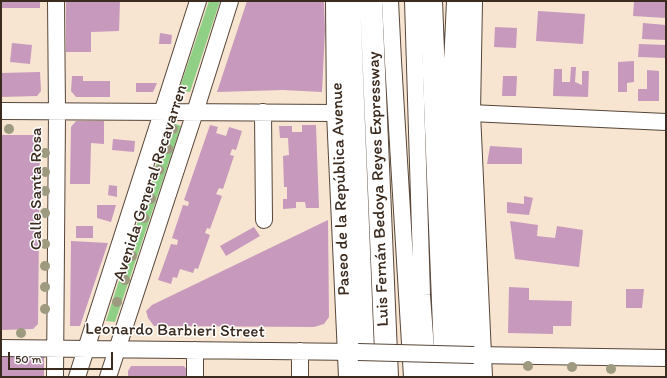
<!DOCTYPE html>
<html>
<head>
<meta charset="utf-8">
<style>
  body { margin:0 }
  #map { position:relative; width:667px; height:378px; overflow:hidden; background:#f7e5d1; font-family:Itim,sans-serif }
  canvas { display:block }
  .frame { position:absolute; inset:0; border:2px solid #3b2a1e; pointer-events:none }
  .scale { position:absolute; left:8px; top:352px; width:105px; height:18px; box-sizing:border-box; border:2px solid #3b2a1e; border-top:0; padding-left:5px; font-size:12px; line-height:14px; white-space:nowrap; color:#3b2a1e; -webkit-text-stroke:3px #fff; paint-order:stroke }
</style>
</head>
<body>
<div id="map">
<canvas width="667" height="378"></canvas>
<div class="frame"></div>
<div class="scale">50 m</div>
</div>
<script>
const ctx = document.querySelector('canvas').getContext('2d');
ctx.lineJoin = 'round';
function fillPath(path, color) { ctx.fillStyle = color; ctx.fill(path, 'evenodd'); }
const poly = rows => new Path2D(rows.map(r => 'M' + r).join(''));
function trace(path, color, width, dash) { ctx.strokeStyle = color; ctx.lineWidth = width; ctx.lineCap = dash ? 'butt' : 'round'; ctx.setLineDash(dash || []); ctx.stroke(path); }
function write(font, color, halo, rows, align = 'center') {
  ctx.font = font + ' Itim,sans-serif'; ctx.lineWidth = 3; ctx.setLineDash([]); ctx.textBaseline = 'middle'; ctx.strokeStyle = halo; ctx.fillStyle = color; for (const [text, x, y, turn = 0] of rows) {
    ctx.save(); ctx.translate(x, y); ctx.rotate((+turn || 0) * Math.PI / 180); ctx.textAlign = isNaN(turn) ? turn : align; if (halo) ctx.strokeText(text, 0, 0); ctx.fillText(text, 0, 0); ctx.restore();
  }
}
const green = poly([
  [209,1,220,1,190,92,179,90],
  [170,122,181,126,115,322,106,321]
]);
const building = poly([
  [1,1,40,1,40,8,1,8],
  [66,1,120,1,119,31,91,32,91,52,66,52],
  [247,1,324,1,325,30,322,92,283,90,217,92],
  [634,1,666,2,666,18,633,16],
  [538,11,585,14,583,44,536,41],
  [643,23,666,25,666,40,642,39],
  [495,27,517,28,516,48,494,47],
  [160,33,172,35,171,44,159,44],
  [12,43,32,45,30,64,10,62],
  [639,44,666,45,666,58,638,57],
  [634,61,634,82,627,83,627,92,618,92,618,62],
  [571,67,576,67,575,82,582,85,582,71,589,71,588,97,553,96,554,69,562,69,562,82,570,82],
  [647,70,659,71,659,101,638,101,638,89,647,89],
  [40,72,41,91,37,96,1,97,1,73],
  [72,76,83,76,83,81,110,81,110,97,76,97,71,91],
  [503,76,517,76,516,96,502,96],
  [136,83,157,83,153,92,136,92],
  [76,121,104,121,104,144,91,143,90,184,70,184,71,127],
  [210,125,218,127,216,133,226,136,229,127,242,131,236,150,232,149,230,155,234,156,223,189,219,188,216,194,222,196,210,229,207,228,205,233,210,235,198,269,195,268,193,273,180,269,177,278,173,277,171,284,158,280,171,244,177,245,178,240,172,238,183,205,188,206,189,202,184,200],
  [302,125,316,125,319,208,306,208,305,202,296,202,296,208,283,209,283,199,287,199,287,187,284,187,283,156,289,155,288,138,280,138,279,126,292,126,292,132,302,132],
  [1,135,35,135,40,142,38,324,33,329,1,330],
  [113,139,135,141,134,152,112,150],
  [490,146,522,148,522,164,487,164],
  [109,185,117,186,117,197,108,195],
  [524,196,533,198,529,215,507,213,507,202,524,204],
  [97,205,116,205,111,222,97,218],
  [328,220,329,317,324,324,314,327,154,326,148,318,146,311,152,305],
  [510,221,538,225,537,236,555,238,557,226,583,230,579,267,515,259],
  [76,226,93,226,93,238,76,238],
  [254,227,260,236,226,256,220,246],
  [71,241,108,243,80,326,70,326],
  [509,287,529,288,529,300,572,301,571,326,553,326,553,334,508,333],
  [626,289,644,289,642,308,626,308],
  [1,353,44,353,44,377,1,377],
  [131,366,184,366,187,370,187,377,128,377,128,371]
]);
const minor = poly([
  [390,1,393,61,412,377],
  [413,1,422,295,428,377],
  [1,111,337,113],
  [263,112,264,220],
  [470,113,666,122],
  [1,348,358,352],
  [195,350,195,377],
  [474,355,666,358],
  [55,377,57,112,56,1],
  [77,377,198,1],
  [108,377,195,112,230,1],
  [300,377,300,351]
]);
const major = poly([
  [336,1,337,113,349,377],
  [472,1,470,113,482,377]
]);
const highway = poly([
  [349,1,363,351,368,377],
  [371,1,387,377],
  [431,1,446,377],
  [458,1,455,65,467,377]
]);
const minorBridge = poly([
  [358,352,474,355]
]);
const trees = [
  [9,129],
  [173,129],
  [168,149],
  [45,153],
  [159,170],
  [45,172],
  [45,191],
  [151,199],
  [45,213],
  [144,218],
  [45,244],
  [132,256],
  [45,266],
  [125,280],
  [45,287],
  [117,302],
  [45,309],
  [21,333],
  [528,366],
  [572,367],
  [611,369]
];
const streetNames = [
  ["Avenida General Recavarren",151,183,-72],
  ["Calle Santa Rosa",37,189,-90],
  ["Paseo de la República Avenue",341,189,-92],
  ["Luis Fernán Bedoya Reyes Expressway",379,189,-92],
  ["Leonardo Barbieri Street",175,331,1]
];
fillPath(green, '#90cf86');
fillPath(building, '#c799bc');
trace(minor, '#574639', 18);
trace(major, '#574639', 22);
trace(highway, '#574639', 24);
trace(minor, '#fff', 16);
trace(major, '#fff', 20);
trace(highway, '#fff', 22);
trace(minorBridge, '#574639', 18, []);
trace(minorBridge, '#fff', 16);
ctx.fillStyle = '#9d9a80';
for (const [x, y] of trees) { ctx.beginPath(); ctx.arc(x, y, 5, 0, 2 * Math.PI); ctx.fill(); }
write('17px', '#3b2a1e', '#fff', streetNames);
</script>
</body>
</html>
